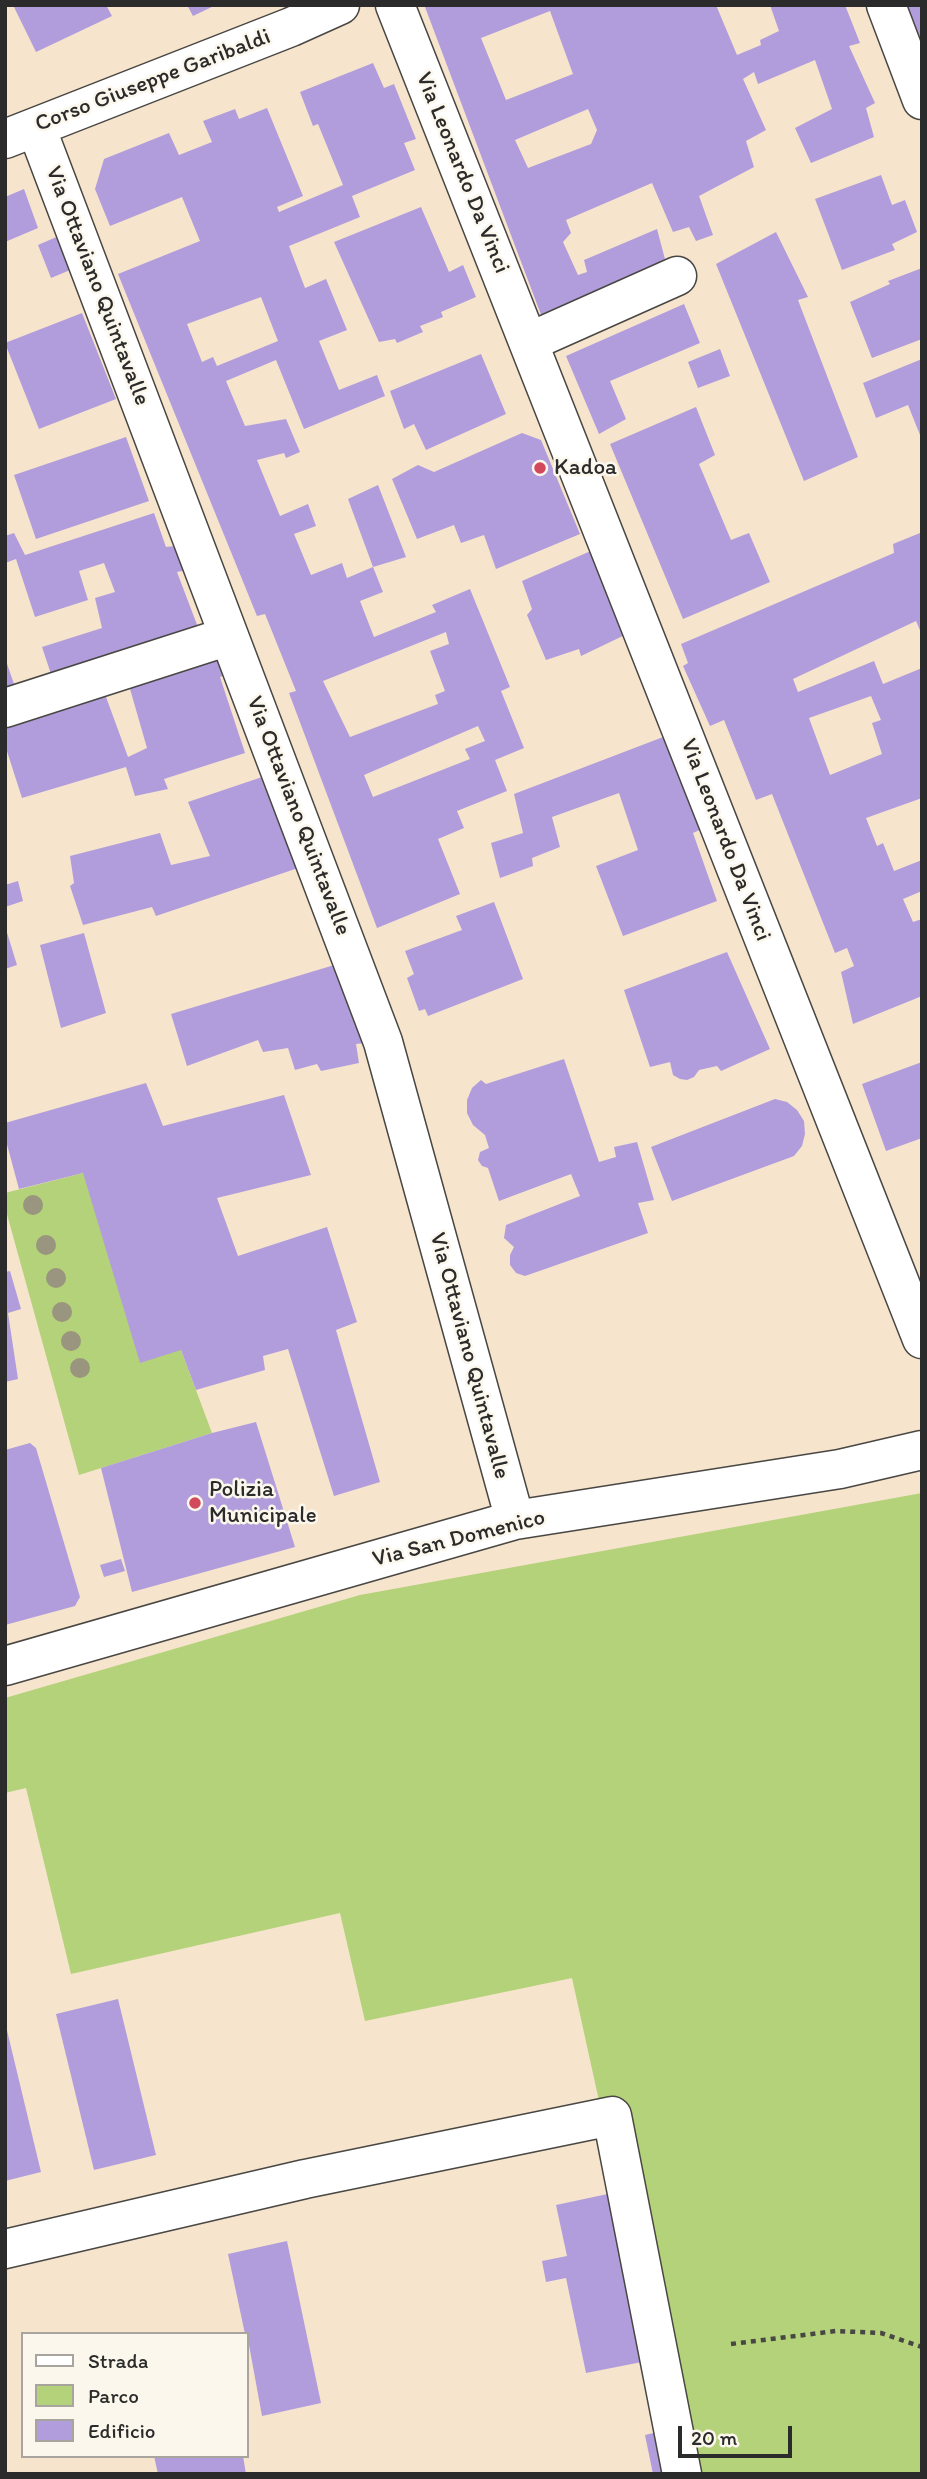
<!DOCTYPE html>
<style>
body{margin:0}
#map{position:relative;width:927px;height:2479px;overflow:hidden;background:#f6e4cd;font-family:Itim,sans-serif}
canvas{display:block}
.frame{position:absolute;inset:0;border:7px solid #2b2b2b;pointer-events:none}
.legend{position:absolute;left:21px;top:2332px;width:228px;height:126px;box-sizing:border-box;background:#fbf7ec;border:2px solid #a8a59f;margin:0;padding:9px 12px;list-style:none;font-size:21px;color:#2b2b2b}
.legend li{display:flex;align-items:center;gap:14px;height:35px}
.legend b{width:35px;border:2px solid #a8a59f}
.scale{position:absolute;left:678px;top:2426px;width:114px;height:32px;box-sizing:border-box;border:4px solid #2b2b2b;border-top:0;padding-left:9px;font-size:21px;line-height:24px;white-space:nowrap;color:#2b2b2b;-webkit-text-stroke:5px #fbf7ec;paint-order:stroke}
</style>
<div id="map">
<canvas width="927" height="2479"></canvas>
<div class="frame"></div>
<ul class="legend">
<li><b style="height:9px;background:#fff"></b>Strada</li>
<li><b style="height:19px;background:#b4d279"></b>Parco</li>
<li><b style="height:19px;background:#b19ddc"></b>Edificio</li>
</ul>
<div class="scale">20 m</div>
</div>
<script>
const context = document.querySelector('canvas').getContext('2d');
context.lineJoin = 'round';
function fillPath(path, color) {
  context.fillStyle = color;
  context.fill(path, 'evenodd');
}
function poly(rows) {
  const path = new Path2D();
  for (const r of rows) {
    path.moveTo(r[0], r[1]);
    for (let i = 2; i < r.length; i += 2) path.lineTo(r[i], r[i + 1]);
  }
  return path;
}
function strokePath(path, color, width, dash) {
  context.strokeStyle = color;
  context.lineWidth = width;
  context.lineCap = dash ? 'butt' : 'round';
  context.setLineDash(dash || []);
  context.stroke(path);
}
function write(font, color, halo, rows, align = 'center') {
  context.font = font + ' Itim,sans-serif';
  context.lineWidth = 5;
  context.setLineDash([]);
  context.textBaseline = 'middle';
  context.strokeStyle = halo;
  context.fillStyle = color;
  for (const [text, x, y, turn = 0] of rows) {
    context.save();
    context.translate(x, y);
    context.rotate((+turn || 0) * Math.PI / 180);
    context.textAlign = isNaN(turn) ? turn : align;
    if (halo) context.strokeText(text, 0, 0);
    context.fillText(text, 0, 0);
    context.restore();
  }
}
fillPath(poly([
 [83,1173,181,1350,212,1433,79,1475,5,1207,5,1193],
 [922,1493,922,2474,681,2474,572,1978,365,2021,340,1913,71,1974,26,1788,5,1793,5,1698,360,1595]
]), '#b4d279');
fillPath(poly([
 [13,5,106,5,112,16,36,52],
 [187,5,216,5,193,16],
 [429,5,716,5,737,55,761,45,760,40,779,31,770,5,845,5,860,43,849,46,875,103,866,108,874,137,811,163,795,128,832,109,815,60,758,84,754,72,743,79,766,130,746,141,754,167,699,196,713,235,696,241,689,227,673,232,652,183,566,220,571,233,563,242,578,275,587,272,584,260,657,229,666,263,543,320,425,7],
 [550,11,573,74,506,100,481,38],
 [588,109,597,130,591,144,528,168,515,140],
 [903,5,922,5,922,54],
 [373,63,384,88,394,84,416,139,404,143,415,170,352,196,360,217,289,246,305,288,326,279,347,330,319,341,339,390,377,375,385,396,304,429,276,360,226,381,245,426,286,419,300,452,286,458,284,453,257,460,280,516,308,504,316,526,294,534,311,575,342,563,347,578,373,567,383,592,360,601,374,637,436,612,432,605,470,589,510,687,501,691,524,748,495,760,507,791,457,811,464,828,438,839,460,894,377,928,289,693,296,691,265,614,257,616,118,274,200,241,182,197,110,226,95,189,104,159,169,133,179,155,212,142,203,121,235,109,239,119,267,108,303,196,277,207,279,212,343,185,318,124,313,126,300,92],
 [261,297,278,341,217,366,213,357,202,362,187,324],
 [446,632,449,644,430,651,445,691,435,695,438,704,350,737,323,681],
 [478,726,485,741,465,749,470,759,373,797,364,775],
 [881,175,892,205,905,200,917,232,892,244,895,250,842,270,815,199],
 [24,189,38,228,5,242,5,197],
 [421,207,449,272,463,265,476,297,441,312,443,317,420,326,423,332,397,343,395,339,379,342,334,242],
 [776,232,808,297,798,300,858,457,804,481,716,264],
 [61,235,75,268,51,278,38,245],
 [922,268,922,339,872,358,850,302,890,284,888,281],
 [684,304,700,343,610,381,626,419,599,434,566,356],
 [82,313,116,399,39,429,5,343],
 [720,349,730,376,698,388,688,362],
 [481,354,506,414,426,450,414,424,404,429,390,391],
 [922,359,922,440,908,405,876,418,863,383],
 [696,407,715,455,699,464,731,540,749,533,770,582,683,619,610,444],
 [522,433,541,440,580,534,496,569,484,535,461,543,454,525,417,539,392,479,418,465,434,472],
 [126,437,149,501,36,539,14,475],
 [378,485,406,557,373,567,348,499],
 [154,513,166,547,184,545,196,568,177,572,199,630,52,677,42,647,102,628,95,598,115,592,104,563,79,571,88,600,35,617,16,559,5,563,5,536,14,533,25,555],
 [920,533,922,635,916,621,793,679,798,692,874,661,883,684,922,668,922,798,866,818,877,846,883,843,894,871,922,860,922,891,903,899,913,922,922,919,922,996,853,1024,841,972,854,966,847,948,835,953,772,794,756,800,724,720,710,726,683,666,688,663,681,644,894,553,893,544],
 [871,696,881,720,872,723,882,754,830,775,809,718],
 [593,550,629,633,581,656,579,649,546,660,527,615,532,609,522,581],
 [232,651,237,670,220,677,245,753,164,779,168,789,135,796,126,767,22,798,5,745,5,716,102,686,128,757,147,748,128,682],
 [5,658,14,684,5,687],
 [671,734,706,827,693,833,717,901,623,936,596,866,638,850,619,793,552,817,560,847,532,858,533,866,500,878,491,843,523,833,514,794],
 [274,773,307,865,156,916,152,907,83,925,70,886,74,883,70,856,160,833,171,865,210,856,188,802],
 [18,881,23,901,5,907,5,885],
 [494,902,523,979,428,1016,425,1009,419,1011,407,978,414,974,405,951,462,930,456,916],
 [5,926,17,965,5,969],
 [84,933,106,1013,61,1028,40,945],
 [727,952,770,1049,721,1071,717,1066,699,1070,694,1077,687,1080,680,1079,673,1075,670,1062,650,1067,624,990],
 [341,963,365,1043,356,1044,359,1063,321,1071,317,1064,295,1070,288,1048,263,1052,258,1040,187,1066,171,1014],
 [564,1059,599,1162,616,1157,614,1147,637,1142,654,1200,638,1203,648,1233,525,1276,516,1273,510,1265,510,1255,514,1247,504,1238,506,1225,580,1196,571,1174,499,1201,488,1168,482,1166,478,1160,480,1152,489,1148,485,1135,473,1125,467,1113,467,1100,472,1088,481,1080,486,1084],
 [922,1062,922,1138,886,1151,862,1084],
 [146,1083,163,1126,284,1095,311,1175,217,1198,238,1256,327,1227,357,1322,336,1330,380,1482,334,1496,288,1349,263,1356,265,1370,196,1390,181,1350,140,1363,83,1173,19,1189,5,1137,5,1123],
 [775,1099,787,1102,797,1110,804,1121,805,1134,802,1146,794,1156,672,1201,651,1147],
 [10,1271,21,1309,8,1313,18,1379,5,1382,5,1272],
 [256,1422,295,1547,132,1592,101,1468,212,1433],
 [30,1443,36,1448,80,1597,75,1606,5,1625,5,1450],
 [121,1559,125,1571,104,1577,100,1565],
 [118,1999,156,2155,94,2170,56,2014],
 [5,2022,41,2172,5,2181],
 [617,2192,652,2360,586,2373,566,2278,546,2282,542,2261,567,2256,556,2205],
 [287,2241,321,2403,262,2416,247,2334,245,2334,228,2254],
 [662,2431,671,2474,653,2474,645,2435],
 [154,2456,243,2456,246,2474,158,2474]
]), '#b19ddc');
const minor = poly([
 [395,5,922,1339],
 [886,5,922,100],
 [36,127,383,1042,515,1520],
 [5,139,291,27,340,5],
 [529,342,677,276],
 [5,708,229,636],
 [5,1666,515,1520,840,1469,922,1450],
 [5,2249,305,2179,612,2116,682,2474]
]);
strokePath(minor, '#494743', 41);
strokePath(poly([
 [731,2344,836,2331,881,2333,922,2347]
]), '#494743', 4.5, [5, 5]);
strokePath(minor, '#fff', 38);
context.fillStyle = '#99957e';
for (const [x, y] of [
 [33,1205],
 [46,1245],
 [56,1278],
 [62,1312],
 [71,1341],
 [80,1368]
]) {
  context.beginPath();
  context.arc(x, y, 10, 0, 2 * Math.PI);
  context.fill();
}
for (const [x, y, r, color] of [
 [540,468,7,"#d1495b"],
 [195,1503,7,"#d1495b"]
]) {
  const dot = new Path2D();
  dot.arc(x, y, r, 0, 2 * Math.PI);
  context.fillStyle = color;
  context.fill(dot);
  strokePath(dot, '#fbf7ec', 2.5);
}
write('23px', '#2b2b2b', '#fbf7ec', [
 ["Corso Giuseppe Garibaldi",153,81,-21],
 ["Via Leonardo Da Vinci",462,173,68],
 ["Via Ottaviano Quintavalle",97,286,69],
 ["Via Ottaviano Quintavalle",298,816,69],
 ["Via Leonardo Da Vinci",725,840,69],
 ["Via Ottaviano Quintavalle",469,1356,75],
 ["Via San Domenico",459,1539,-14]
]);
write('23px', '#2b2b2b', '#fbf7ec', [
 ["Kadoa",554,468],
 ["Polizia",209,1490],
 ["Municipale",209,1516]
], 'left');
</script>
